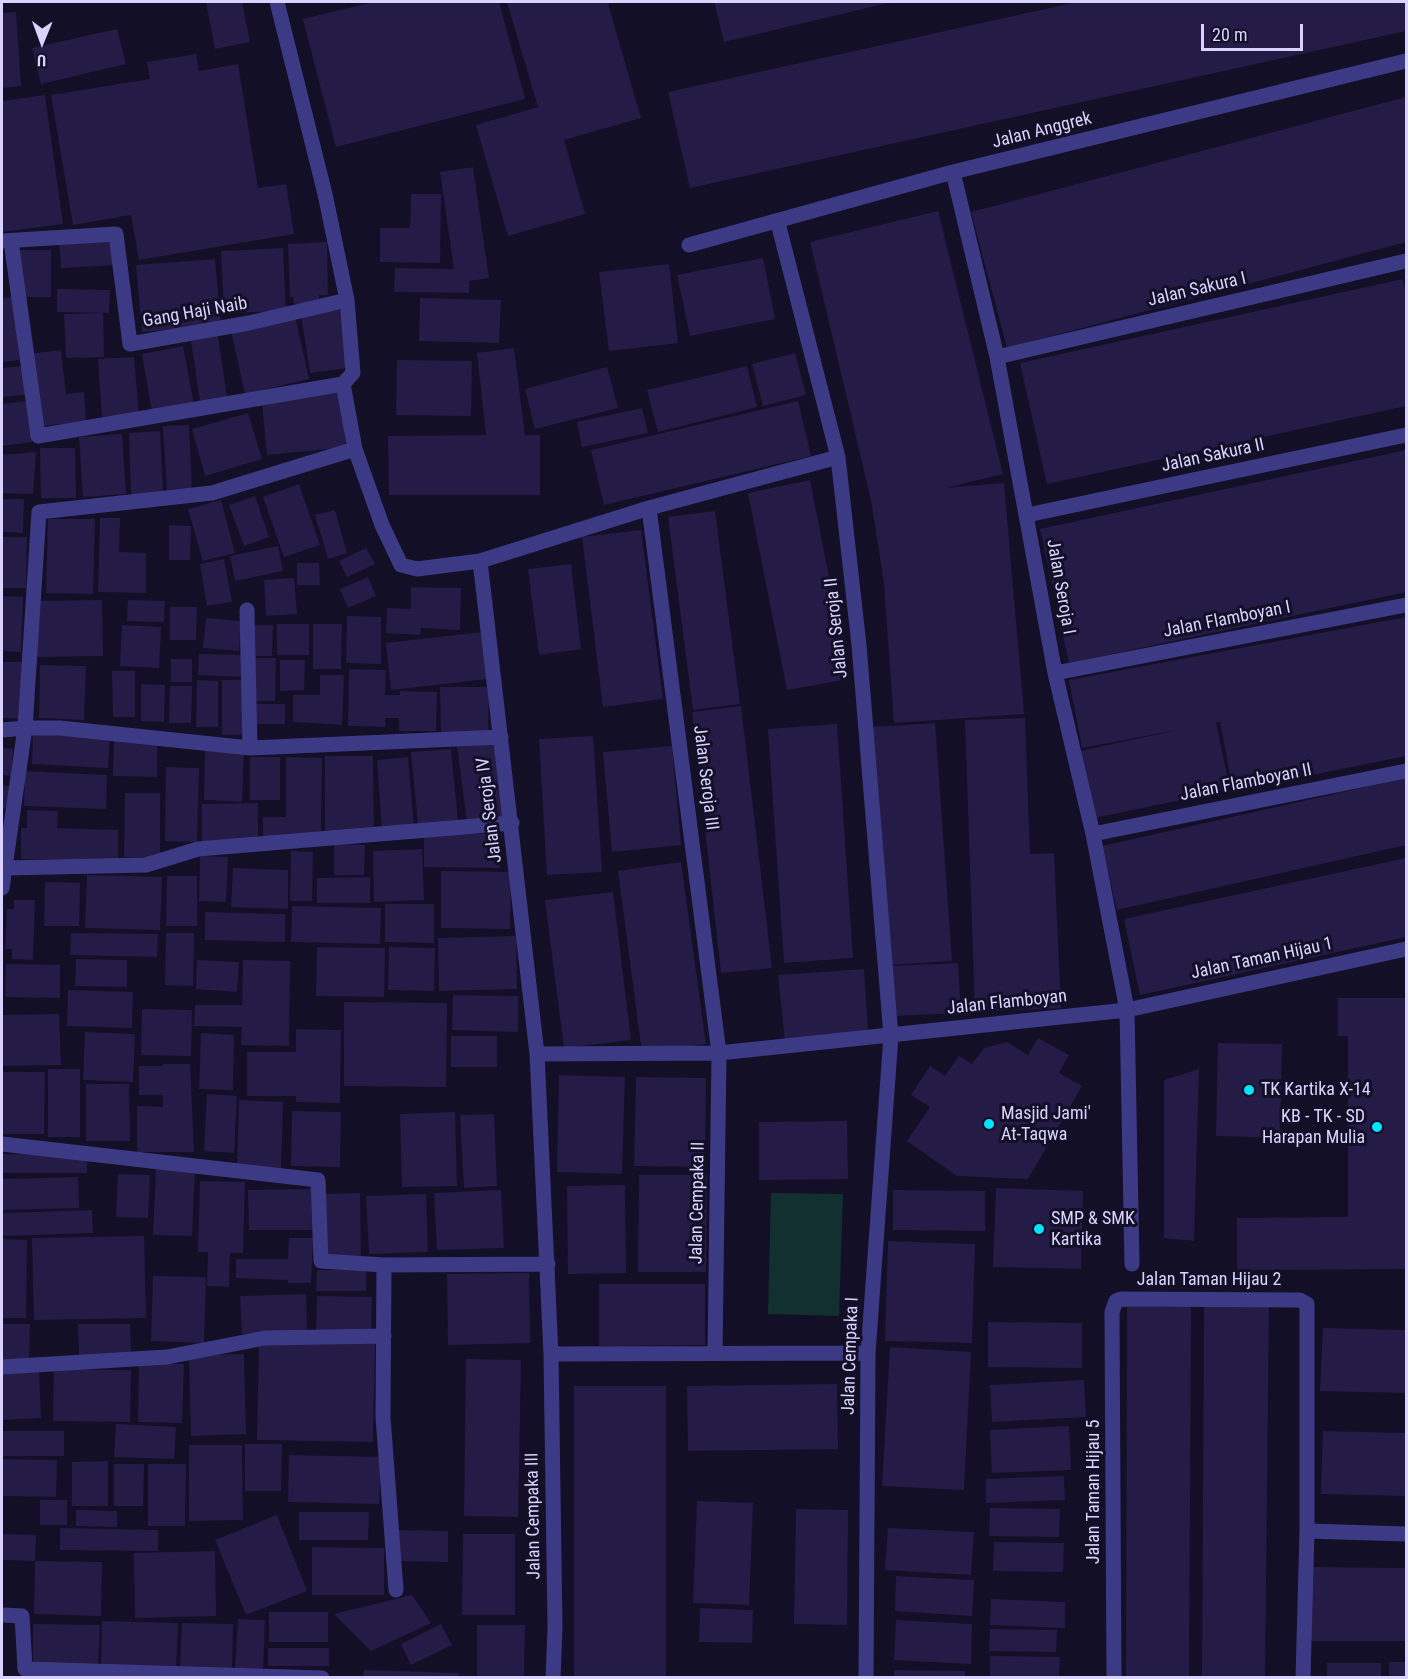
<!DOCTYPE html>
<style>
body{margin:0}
#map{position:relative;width:1408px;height:1679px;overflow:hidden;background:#130f26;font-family:"Roboto Condensed",sans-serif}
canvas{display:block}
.frame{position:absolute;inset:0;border:3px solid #d9d4ff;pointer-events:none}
.north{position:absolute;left:12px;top:12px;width:60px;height:60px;-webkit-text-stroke:4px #130f26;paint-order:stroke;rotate:181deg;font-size:16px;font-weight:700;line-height:24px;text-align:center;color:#d9d4ff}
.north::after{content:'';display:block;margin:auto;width:21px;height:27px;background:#d9d4ff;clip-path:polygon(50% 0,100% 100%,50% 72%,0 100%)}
.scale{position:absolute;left:1201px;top:24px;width:102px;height:27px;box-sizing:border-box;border:3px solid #d9d4ff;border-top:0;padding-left:8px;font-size:18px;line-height:21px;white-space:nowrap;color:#d9d4ff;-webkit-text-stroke:4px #130f26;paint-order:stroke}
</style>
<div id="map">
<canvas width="1408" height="1679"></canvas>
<div class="frame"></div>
<div class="north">U</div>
<div class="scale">20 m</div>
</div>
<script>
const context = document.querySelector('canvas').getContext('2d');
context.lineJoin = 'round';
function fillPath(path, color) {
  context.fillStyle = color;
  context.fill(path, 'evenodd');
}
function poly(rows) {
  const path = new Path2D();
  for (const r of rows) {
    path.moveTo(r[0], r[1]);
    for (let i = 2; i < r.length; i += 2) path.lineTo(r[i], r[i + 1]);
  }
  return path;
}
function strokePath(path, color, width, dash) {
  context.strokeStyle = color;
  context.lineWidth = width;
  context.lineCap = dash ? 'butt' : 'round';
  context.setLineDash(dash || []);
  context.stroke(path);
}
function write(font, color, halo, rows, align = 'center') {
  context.font = font + ' "Roboto Condensed",sans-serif';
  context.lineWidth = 6;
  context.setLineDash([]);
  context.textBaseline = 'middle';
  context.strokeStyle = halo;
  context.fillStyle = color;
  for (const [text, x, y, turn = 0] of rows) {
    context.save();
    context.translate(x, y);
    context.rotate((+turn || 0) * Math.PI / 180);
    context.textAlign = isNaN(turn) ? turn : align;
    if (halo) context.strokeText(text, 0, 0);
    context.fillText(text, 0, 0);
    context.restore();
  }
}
fillPath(poly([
 [771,1193,843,1194,839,1316,768,1314]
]), '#12302f');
fillPath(poly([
 [206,2,242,2,250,42,215,49],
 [373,2,499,2,525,99,336,147,303,19],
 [507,2,614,2,608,4,641,118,564,140,585,214,508,236,476,125,538,107],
 [714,2,892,2,724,42],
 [1077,2,1406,2,1406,31,690,188,668,92],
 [16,12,21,86,2,88,2,13],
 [117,29,126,64,41,84,32,48],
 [196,54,199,71,238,64,258,188,286,184,294,234,139,260,131,215,73,225,51,95,150,79,147,62],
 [45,95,63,224,2,232,2,101],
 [1406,97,1406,242,1007,348,971,212],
 [473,167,489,278,469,281,469,293,394,292,395,268,454,269,440,172],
 [411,194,441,194,440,263,380,262,380,228,410,228],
 [938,211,1003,474,945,488,1004,483,1024,714,894,723,884,583,871,500,810,242],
 [115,237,117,265,61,268,59,240],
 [327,242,328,295,319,295,319,303,294,304,293,297,290,297,288,244],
 [283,248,286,311,224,313,221,251],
 [20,250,51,250,51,297,20,297],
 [763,258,775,319,690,336,677,275],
 [215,259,221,325,142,332,136,265],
 [669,264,678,343,609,351,599,272],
 [1403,279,1406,296,1406,406,1047,484,1020,363],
 [57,289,110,290,109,313,57,312],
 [14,297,19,360,2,362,2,298],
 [420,298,501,300,499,343,419,341],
 [340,310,348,368,310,373,301,315],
 [103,313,104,357,66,358,64,314],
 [295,316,309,379,245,394,231,331],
 [218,336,227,397,200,401,191,341],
 [183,346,194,405,152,412,142,354],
 [514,348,525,435,540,435,540,495,389,495,388,436,486,435,477,353],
 [61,350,66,394,84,392,86,421,44,426,29,354],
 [795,353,806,395,763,406,752,364],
 [134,357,139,415,102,417,98,359],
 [397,360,472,361,471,416,396,415],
 [23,366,25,395,2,397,2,368],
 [747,366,757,407,658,432,647,390],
 [607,367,618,408,535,429,525,389],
 [340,389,346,447,267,455,262,403],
 [26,401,32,442,2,446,2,404],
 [798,401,811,456,604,505,591,450],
 [642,408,648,433,582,447,577,422],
 [248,413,262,459,205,476,192,429],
 [189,425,192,489,167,490,163,426],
 [160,431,163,494,131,495,129,433],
 [122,434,126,494,83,497,79,437],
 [40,448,75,448,76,498,41,498],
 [1406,450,1406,592,1069,663,1040,529],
 [36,452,33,494,2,493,2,455],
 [810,480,849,679,787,690,748,493],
 [299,484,320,545,284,557,263,497],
 [255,496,269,537,244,546,229,505],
 [2,499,24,499,23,533,2,532],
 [221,500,235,553,203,561,188,509],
 [335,510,347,553,328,559,315,515],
 [715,511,740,704,693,710,668,517],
 [100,518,120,518,119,552,146,553,146,593,98,592],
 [48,519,95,519,93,594,46,593],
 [169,525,191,526,190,560,169,560],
 [641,530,663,699,603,707,582,537],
 [2,537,27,537,26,588,2,588],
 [278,546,283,571,235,581,230,556],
 [366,548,375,564,347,577,339,561],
 [224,559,232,602,207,606,200,564],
 [297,563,319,563,320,585,297,585],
 [571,564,581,649,539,655,528,569],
 [368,577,376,596,348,608,340,589],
 [294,578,297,614,266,616,264,580],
 [411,587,461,588,460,630,421,628,420,635,386,633,387,608,411,609],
 [2,596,23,597,21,652,2,651],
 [102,600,103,656,35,657,35,601],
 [128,600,165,601,164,622,127,621],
 [170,607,197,607,196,640,170,640],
 [347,616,381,617,381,664,346,663],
 [1406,617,1406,756,1233,791,1220,722,1216,722,1230,790,1094,818,1080,751,1182,729,1082,748,1069,680],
 [206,618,241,621,239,651,203,648],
 [277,624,309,624,309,655,277,655],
 [313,624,342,624,341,669,313,669],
 [122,625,161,627,159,668,120,666],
 [250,625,273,625,272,656,249,656],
 [483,632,488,679,391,690,386,643],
 [199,654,245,655,244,677,198,675],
 [254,658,276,658,275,701,254,701],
 [171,659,192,659,192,682,171,682],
 [280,660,305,660,304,690,280,691],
 [2,662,22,662,21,719,2,718],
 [40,665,86,666,84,720,39,718],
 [349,669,386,670,385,695,400,695,400,691,437,692,436,731,399,731,399,718,385,718,385,727,348,726],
 [112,671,135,671,135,717,113,717],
 [320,675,344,675,342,725,293,722,293,695,320,695],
 [197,680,218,681,218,727,196,727],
 [222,680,246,680,245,735,222,735],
 [141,684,165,685,164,722,141,721],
 [170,686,192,686,191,723,169,723],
 [440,687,489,687,488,735,441,734],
 [253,704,285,704,285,724,253,724],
 [741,706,772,968,721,973,692,712],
 [1025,718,1030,854,1054,853,1061,1008,975,1012,965,720],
 [935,723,952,961,888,965,872,727],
 [837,724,853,958,784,963,768,729],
 [33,732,110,736,108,768,32,764],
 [593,736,602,872,547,875,539,739],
 [114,738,157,738,157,777,113,776],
 [498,741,508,816,467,822,457,746],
 [672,746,681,845,612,852,603,752],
 [2,748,13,749,11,776,2,775],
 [205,749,244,750,242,802,204,800],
 [451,749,458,821,418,824,411,752],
 [325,756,373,756,374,834,325,833],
 [250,757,280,757,280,800,250,800],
 [286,757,322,758,321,837,263,840,263,817,286,817],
 [408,757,414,828,382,830,377,760],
 [166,767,199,768,197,842,165,841],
 [25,771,107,775,106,809,24,806],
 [1406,778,1406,845,1117,910,1102,846],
 [2,785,12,787,7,809,2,808],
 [125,793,160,793,160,858,124,857],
 [258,803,258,842,202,843,202,804],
 [27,810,58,811,57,828,118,830,118,861,21,859,21,828,27,828],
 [424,833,501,834,500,868,424,867],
 [334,844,365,845,364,875,334,875],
 [422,849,424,900,374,902,373,851],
 [291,851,313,852,312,901,290,901],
 [200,856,228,857,226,902,199,901],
 [1406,858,1406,937,1140,995,1124,919],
 [681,862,706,1044,642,1053,618,871],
 [233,868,288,870,288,909,231,907],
 [441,871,511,872,510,929,441,928],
 [87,875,162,877,160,930,85,928],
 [167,876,197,876,197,926,166,926],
 [370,877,370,903,317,903,317,878],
 [45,882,80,883,79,926,44,926],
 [613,892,631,1040,564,1048,545,900],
 [14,900,35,900,33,960,12,959,12,949,5,949,7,909,14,909],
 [385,904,434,904,434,943,385,942],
 [292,906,381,908,380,944,291,942],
 [205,912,285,914,285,942,205,940],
 [71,933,158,934,157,957,70,955],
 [166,933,194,933,193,986,165,985],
 [516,936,517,989,439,991,438,938],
 [317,947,385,948,384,997,316,996],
 [389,947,435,948,434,991,388,990],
 [76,959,127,960,127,987,75,986],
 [197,960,239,962,237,992,196,989],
 [243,960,290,961,289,1046,241,1045,242,1027,194,1026,195,1005,242,1005],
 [958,963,961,1013,894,1016,892,966],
 [6,964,60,965,60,998,5,997],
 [864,969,868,1030,785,1042,778,975],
 [68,990,133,992,132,1028,67,1026],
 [453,995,518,996,518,1032,452,1030],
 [1338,998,1406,998,1406,1269,1237,1270,1237,1218,1348,1217,1348,1036,1338,1036],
 [344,1002,447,1003,446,1087,344,1086],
 [142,1009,192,1010,191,1056,141,1055],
 [59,1014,61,1065,2,1066,2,1015],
 [296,1029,341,1030,340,1103,296,1102,296,1096,247,1096,247,1052,296,1052],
 [85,1032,135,1034,133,1082,83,1080],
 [201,1033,234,1035,233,1090,199,1089],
 [451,1036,497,1036,497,1067,451,1067],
 [1038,1038,1069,1055,1059,1073,1082,1086,1028,1179,957,1176,907,1141,930,1107,911,1095,930,1066,945,1076,959,1056,972,1064,984,1048,1007,1042,1028,1055],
 [1218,1043,1282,1044,1280,1138,1216,1136],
 [163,1064,190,1064,194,1152,137,1152,137,1106,163,1107,163,1095,139,1095,139,1066,163,1066],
 [48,1069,80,1069,80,1137,48,1137],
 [1199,1069,1194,1241,1164,1238,1164,1080],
 [2,1072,45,1072,44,1134,2,1134],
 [559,1075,625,1077,622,1174,557,1172],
 [636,1077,706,1078,705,1167,634,1166],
 [86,1084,129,1084,130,1141,86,1141],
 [207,1094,237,1096,234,1153,204,1151],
 [239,1100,283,1102,281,1172,237,1170],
 [292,1111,341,1112,340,1167,291,1166],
 [455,1112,457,1186,402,1187,400,1114],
 [494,1114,497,1186,464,1188,460,1115],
 [847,1121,848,1179,759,1180,759,1122],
 [2,1154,87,1155,87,1173,2,1173],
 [156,1168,195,1170,192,1236,153,1235],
 [118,1174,150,1175,148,1218,116,1217],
 [639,1175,707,1175,706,1272,638,1272],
 [78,1177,79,1208,2,1210,2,1179],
 [200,1181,245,1182,243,1253,230,1253,229,1287,207,1286,208,1252,198,1252],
 [625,1185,626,1273,568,1274,567,1186],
 [996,1188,1083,1191,1081,1269,993,1267],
 [311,1189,312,1230,249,1230,248,1190],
 [501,1190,504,1248,437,1250,434,1193],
 [893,1190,985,1191,985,1231,893,1230],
 [360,1193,361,1257,326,1258,324,1194],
 [426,1194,428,1252,369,1254,366,1196],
 [92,1210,93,1233,2,1236,2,1213],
 [144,1236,146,1318,34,1320,32,1238],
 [289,1238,313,1238,311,1283,288,1283,288,1280,236,1278,236,1259,288,1259],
 [2,1239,27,1240,26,1318,2,1318],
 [888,1241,975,1244,972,1343,885,1341],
 [317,1270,366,1270,366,1291,316,1291],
 [529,1273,530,1343,448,1345,447,1274],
 [153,1276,206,1277,204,1343,151,1341],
 [599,1284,705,1284,705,1345,599,1346],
 [306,1294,307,1332,242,1334,240,1296],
 [317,1296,372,1297,371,1333,316,1332],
 [1269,1305,1265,1677,1202,1677,1204,1306],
 [1127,1307,1191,1307,1189,1677,1126,1677],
 [988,1322,1082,1323,1082,1368,988,1367],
 [2,1324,30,1324,29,1363,2,1363],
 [78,1324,130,1324,131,1355,79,1356],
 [1323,1328,1406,1330,1406,1393,1320,1391],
 [259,1340,375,1342,373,1442,257,1440],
 [890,1347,971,1352,964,1490,882,1486],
 [244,1354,246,1434,191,1436,189,1355],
 [466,1359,521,1360,518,1517,464,1516],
 [139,1363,184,1364,182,1423,138,1422],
 [54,1369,131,1370,130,1422,53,1421],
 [39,1372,41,1418,2,1420,2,1374],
 [1084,1380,1086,1417,992,1422,990,1385],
 [837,1384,838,1449,688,1451,687,1386],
 [574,1386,666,1386,666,1677,574,1677],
 [116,1424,176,1427,174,1459,114,1457],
 [1069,1426,1071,1470,992,1473,990,1430],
 [2,1431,64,1431,64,1456,2,1456],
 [1323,1431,1406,1433,1406,1496,1321,1494],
 [245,1444,282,1444,281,1491,245,1491],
 [189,1445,242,1445,243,1520,189,1521],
 [289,1455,381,1457,379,1504,288,1502],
 [2,1459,57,1460,56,1497,2,1496],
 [108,1461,108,1506,72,1506,72,1462],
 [114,1464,144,1464,143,1506,114,1506],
 [148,1464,186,1464,185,1526,148,1526],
 [1064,1476,1065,1500,986,1503,986,1479],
 [40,1500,67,1500,67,1525,40,1525],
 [697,1501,753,1503,749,1605,693,1603],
 [990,1508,1060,1509,1059,1537,989,1536],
 [796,1509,848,1510,847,1625,794,1624],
 [76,1510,117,1511,117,1527,76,1526],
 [299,1512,369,1512,368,1540,299,1540],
 [277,1515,307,1591,246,1615,215,1540],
 [60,1528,158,1530,158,1551,60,1550],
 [888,1528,974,1532,971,1575,885,1570],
 [397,1530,448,1531,448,1562,396,1561],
 [2,1534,36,1535,35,1561,2,1560],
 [463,1534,515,1534,515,1615,462,1615],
 [994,1542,1064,1543,1063,1572,993,1571],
 [312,1547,384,1548,384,1595,312,1595],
 [215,1551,216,1616,135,1618,134,1553],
 [35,1561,102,1562,101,1616,34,1614],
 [1310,1567,1406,1568,1406,1641,1309,1641],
 [896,1576,974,1580,972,1616,895,1611],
 [412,1595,431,1623,371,1651,334,1614],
 [991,1599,1065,1602,1065,1628,990,1625],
 [700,1608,753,1610,752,1643,699,1642],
 [269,1612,328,1612,328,1642,269,1642],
 [238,1619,265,1620,263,1672,235,1671],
 [896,1620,972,1624,971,1664,894,1660],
 [102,1621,178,1623,176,1670,101,1668],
 [182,1623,233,1624,232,1671,180,1670],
 [33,1624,100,1625,98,1667,33,1663],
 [441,1624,452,1645,411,1665,401,1644],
 [477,1625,525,1625,524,1677,477,1677],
 [990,1629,1057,1630,1056,1652,989,1651],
 [268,1648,329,1648,329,1666,268,1666],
 [990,1656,1060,1657,1059,1677,990,1677],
 [1389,1662,1406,1662,1406,1677,1389,1677],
 [1327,1663,1381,1663,1381,1677,1327,1677],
 [364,1670,459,1673,458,1677,363,1677],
 [894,1670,965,1671,965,1677,894,1677]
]), '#241b47');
strokePath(poly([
 [277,2,325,194,347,300,353,373,343,384],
 [953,172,997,357,1055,673,1093,834,1127,1010,1132,1264],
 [778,223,838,457,859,645,891,1036,868,1353,866,1678],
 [2,241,116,234,130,344,249,323,347,300],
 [689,245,953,172,1406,61],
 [997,357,1406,261],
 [355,449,382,525,401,565,417,569,480,561,649,508,838,457],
 [649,508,719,1053,715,1353],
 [1027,515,1406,435],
 [480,561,537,1054,551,1354,555,1628,553,1678],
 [247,610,250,748],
 [1055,673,1406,605],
 [2,730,25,728,39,512,212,493,355,449,343,384,38,436,11,241],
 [1093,834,1406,771],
 [5,868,146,865,198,849,512,823],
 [2,888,25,728,60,728,250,748,501,737],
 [537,1054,719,1053,1127,1010,1406,949],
 [2,1144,318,1180,321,1261,384,1265,548,1264],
 [384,1265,383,1417,396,1590],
 [551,1354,868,1353],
 [2,1367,167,1357,265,1338,384,1336],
 [1307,1531,1406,1534],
 [2,1615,22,1616,25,1669,322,1678],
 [1114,1678,1112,1312,1116,1301,1121,1299,1300,1300,1307,1304,1307,1531,1303,1678]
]), '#3d3a85', 15);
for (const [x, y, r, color] of [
 [1249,1090,6,"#00e5ff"],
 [989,1124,6,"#00e5ff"],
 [1377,1127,6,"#00e5ff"],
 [1039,1229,6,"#00e5ff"]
]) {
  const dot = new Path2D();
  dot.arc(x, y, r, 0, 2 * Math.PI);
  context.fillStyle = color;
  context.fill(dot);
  strokePath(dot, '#130f26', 2);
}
write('18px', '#d9d4ff', '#130f26', [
 ["Jalan Anggrek",1042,131,-14],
 ["Jalan Sakura I",1197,290,-13],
 ["Gang Haji Naib",195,313,-10],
 ["Jalan Sakura II",1213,456,-12],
 ["Jalan Seroja I",1060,587,80],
 ["Jalan Flamboyan I",1227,620,-11],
 ["Jalan Seroja II",837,628,-96],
 ["Jalan Seroja III",705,778,83],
 ["Jalan Flamboyan II",1246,783,-11],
 ["Jalan Seroja IV",490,810,-97],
 ["Jalan Taman Hijau 1",1262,959,-12],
 ["Jalan Flamboyan",1007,1003,-6],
 ["Jalan Cempaka II",698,1203,-89],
 ["Jalan Taman Hijau 2",1209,1280],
 ["Jalan Cempaka I",851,1356,-88],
 ["Jalan Taman Hijau 5",1094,1492,-90],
 ["Jalan Cempaka III",534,1516,-91]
]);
write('18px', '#d9d4ff', '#130f26', [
 ["TK Kartika X-14",1261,1090],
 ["Masjid Jami'",1001,1114],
 ["At-Taqwa",1001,1135],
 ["KB - TK - SD",1365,1117,"right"],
 ["Harapan Mulia",1365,1138,"right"],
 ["SMP & SMK",1051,1219],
 ["Kartika",1051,1240]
], 'left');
</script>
